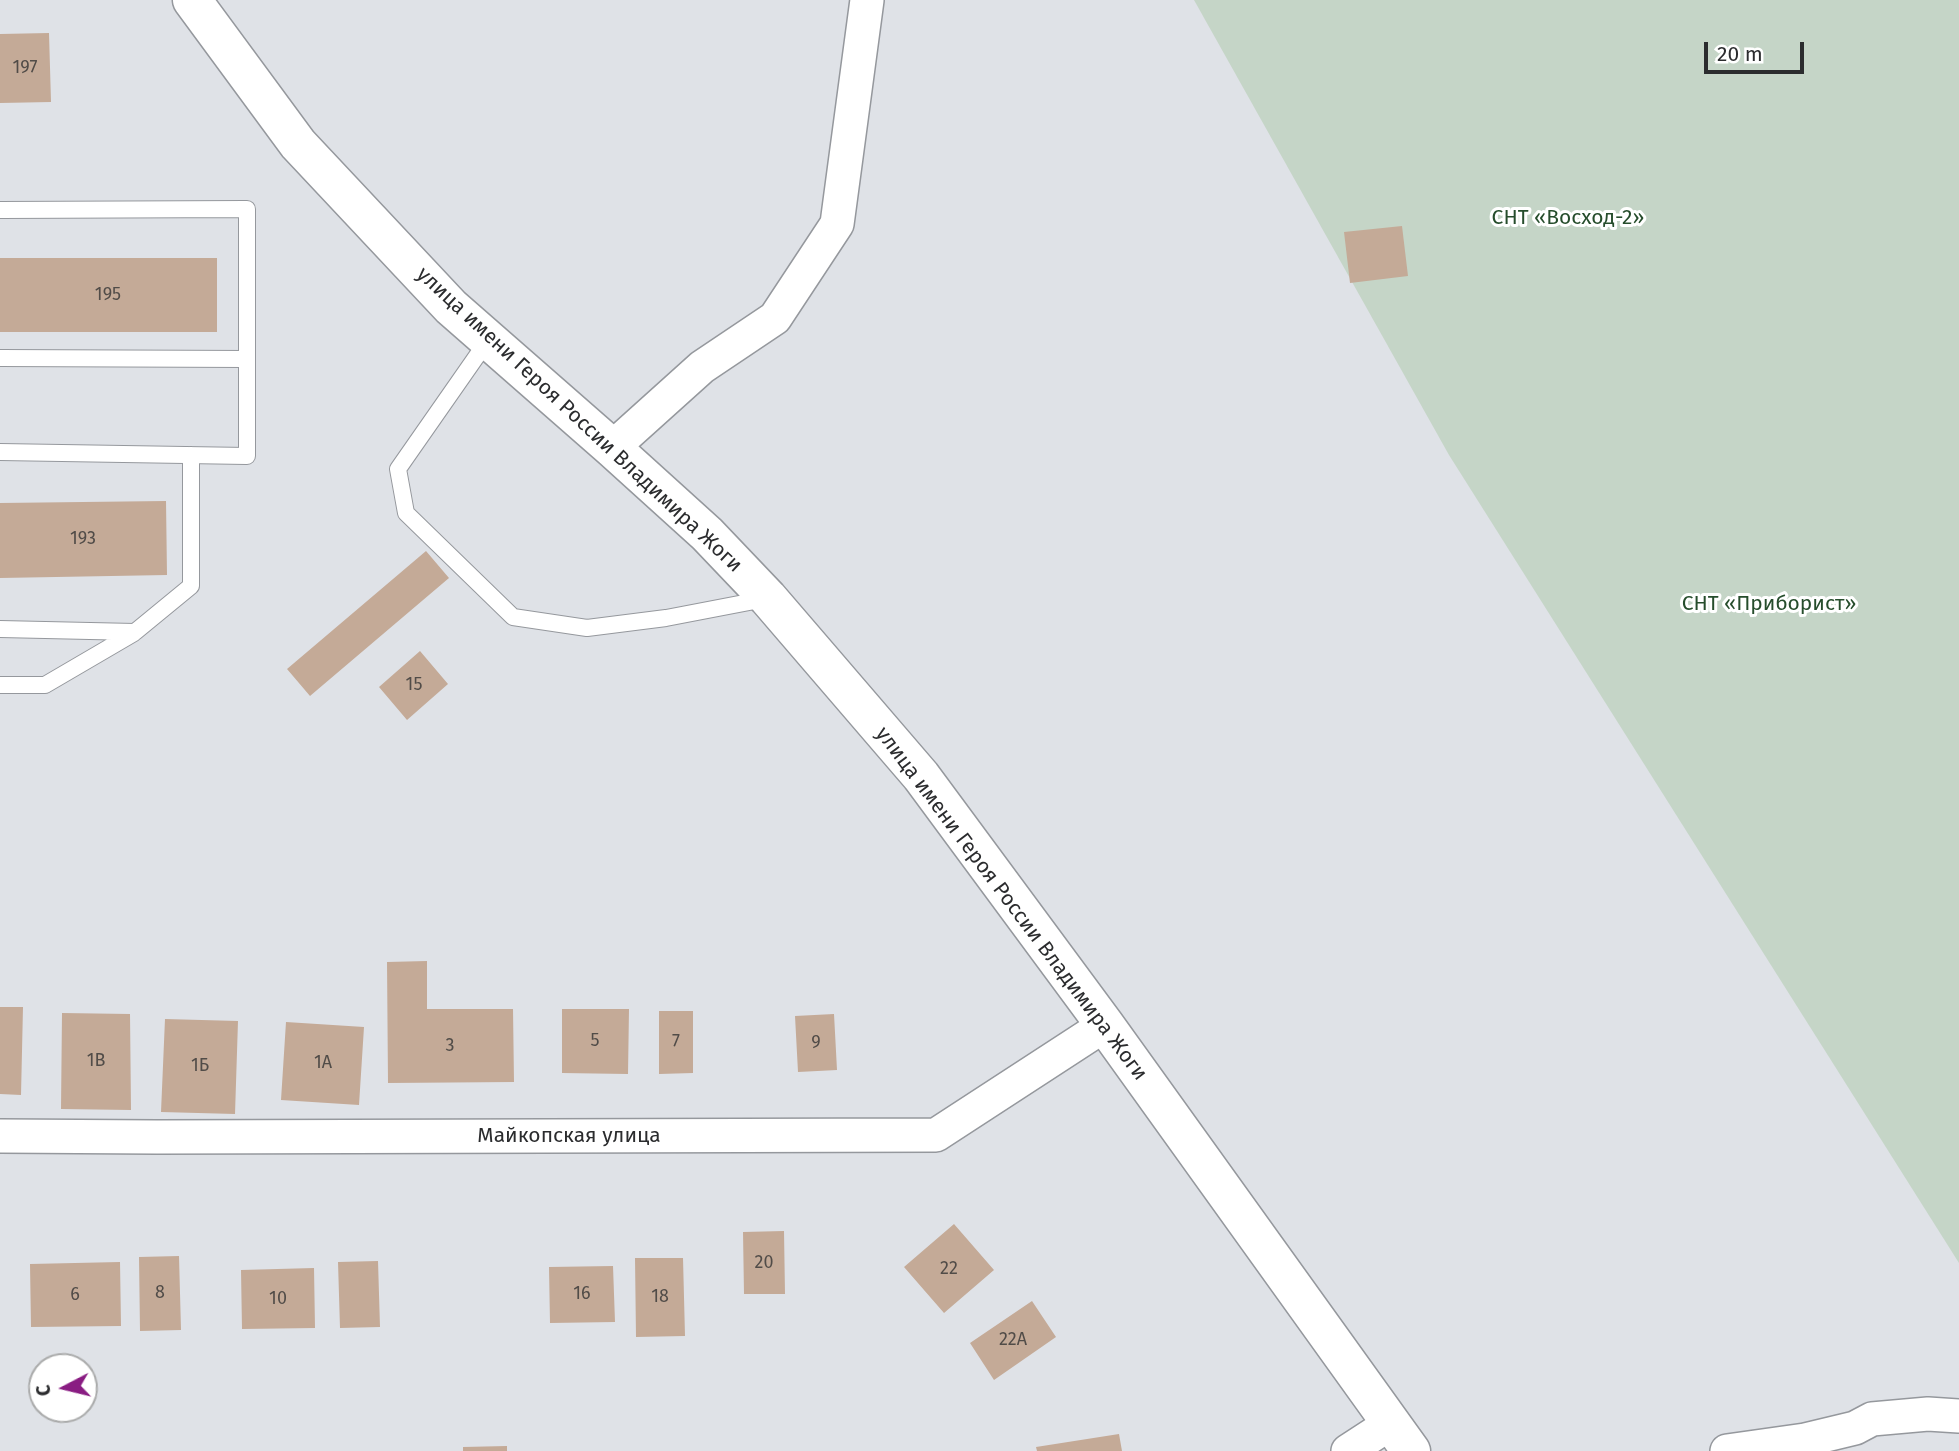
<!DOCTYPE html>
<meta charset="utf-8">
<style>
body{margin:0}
#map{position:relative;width:1959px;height:1451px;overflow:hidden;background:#dfe2e7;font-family:"Fira Sans",sans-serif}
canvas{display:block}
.north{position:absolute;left:28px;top:1353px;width:70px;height:70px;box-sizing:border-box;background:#fff;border:2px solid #aaabab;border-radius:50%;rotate:263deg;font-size:19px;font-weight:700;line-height:28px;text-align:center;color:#2b2c2e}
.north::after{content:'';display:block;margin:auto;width:24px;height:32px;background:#891c82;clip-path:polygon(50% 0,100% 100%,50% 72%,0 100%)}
.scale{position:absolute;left:1704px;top:42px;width:100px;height:32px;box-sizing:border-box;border:4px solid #2b2c2e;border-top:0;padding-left:9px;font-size:21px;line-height:24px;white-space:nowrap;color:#2b2c2e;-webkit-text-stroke:5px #fff;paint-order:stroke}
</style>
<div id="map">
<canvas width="1959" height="1451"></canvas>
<div class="north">С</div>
<div class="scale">20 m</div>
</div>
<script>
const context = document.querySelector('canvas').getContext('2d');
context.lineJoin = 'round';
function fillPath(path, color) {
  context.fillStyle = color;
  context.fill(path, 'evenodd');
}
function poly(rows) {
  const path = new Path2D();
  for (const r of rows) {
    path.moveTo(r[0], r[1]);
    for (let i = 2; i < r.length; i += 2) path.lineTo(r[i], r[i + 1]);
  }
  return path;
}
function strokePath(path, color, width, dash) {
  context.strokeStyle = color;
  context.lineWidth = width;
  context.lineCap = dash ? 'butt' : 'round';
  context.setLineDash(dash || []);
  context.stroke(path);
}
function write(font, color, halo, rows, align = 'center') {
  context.font = font + ' "Fira Sans",sans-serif';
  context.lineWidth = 6;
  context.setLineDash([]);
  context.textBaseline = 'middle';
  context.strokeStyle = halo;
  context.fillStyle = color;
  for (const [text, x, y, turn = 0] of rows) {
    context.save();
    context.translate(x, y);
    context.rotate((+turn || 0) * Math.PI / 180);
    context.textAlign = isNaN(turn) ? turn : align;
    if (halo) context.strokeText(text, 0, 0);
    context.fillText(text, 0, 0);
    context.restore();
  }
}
fillPath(poly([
 [1194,0,1959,0,1959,1263,1449,455]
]), '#c5d5c7');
fillPath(poly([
 [49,33,51,102,0,103,0,34],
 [1402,226,1408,276,1350,283,1344,232],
 [0,258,217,258,217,332,0,332],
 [166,501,167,575,0,578,0,503],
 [426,551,449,578,310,696,287,669],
 [420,651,448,684,407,720,379,687],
 [427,961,427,1009,513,1009,514,1082,388,1083,387,962],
 [0,1007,23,1007,21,1095,0,1094],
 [562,1009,629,1009,628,1074,562,1073],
 [659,1011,693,1011,693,1073,659,1074],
 [62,1013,130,1014,131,1110,61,1109],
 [834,1014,837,1070,798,1072,795,1016],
 [165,1019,238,1021,235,1114,161,1112],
 [286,1022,364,1027,359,1105,281,1100],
 [954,1224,994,1270,944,1313,904,1267],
 [784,1231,785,1294,744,1294,743,1232],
 [179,1256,181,1330,140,1331,139,1257],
 [635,1258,683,1258,685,1336,636,1337],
 [378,1261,380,1327,340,1328,338,1262],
 [120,1262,121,1326,31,1327,30,1264],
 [613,1266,615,1322,550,1323,549,1267],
 [314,1268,315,1328,242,1329,241,1270],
 [1032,1301,1056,1337,994,1380,970,1343],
 [1119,1434,1122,1451,1037,1451,1036,1447],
 [507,1446,507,1451,463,1451,463,1447]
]), '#c4aa97');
const service = poly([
 [0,210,247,209,247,456,0,452],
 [488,340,398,469,406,513,513,617,587,628,666,618,765,599],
 [0,358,247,359],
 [0,629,135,632,191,586,191,455],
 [0,685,45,685,134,633]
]);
const minor = poly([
 [612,448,702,367,775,318,837,224,867,0],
 [0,1136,157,1137,936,1135,1105,1025],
 [1348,1451,1391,1423],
 [1727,1451,1805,1440,1855,1428,1872,1419,1928,1414,1959,1416]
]);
const secondary = poly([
 [192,0,298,144,451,307,612,448,707,534,768,598,921,776,1105,1025,1411,1451]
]);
strokePath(service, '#95989d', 18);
strokePath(minor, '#95989d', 36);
strokePath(secondary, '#95989d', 41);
strokePath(service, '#fff', 16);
strokePath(minor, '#fff', 33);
strokePath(secondary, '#fff', 38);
write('18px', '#514c48', null, [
 ["197",25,68],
 ["195",108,295],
 ["193",83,539],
 ["15",414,685],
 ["5",595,1041],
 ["7",676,1042],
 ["9",816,1043],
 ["3",450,1046],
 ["1В",96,1061],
 ["1А",323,1063],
 ["1Б",200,1066],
 ["20",764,1263],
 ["22",949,1269],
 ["8",160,1293],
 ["16",582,1294],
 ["6",75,1295],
 ["18",660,1297],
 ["10",278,1299],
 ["22А",1013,1340]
]);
write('21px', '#264d2c', '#fff', [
 ["СНТ «Восход-2»",1568,218],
 ["СНТ «Приборист»",1769,604]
]);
write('21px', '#2b2c2e', '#fff', [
 ["улица имени Героя России Владимира Жоги",579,420,43],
 ["улица имени Героя России Владимира Жоги",1011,904,53],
 ["Майкопская улица",569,1136]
]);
</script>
